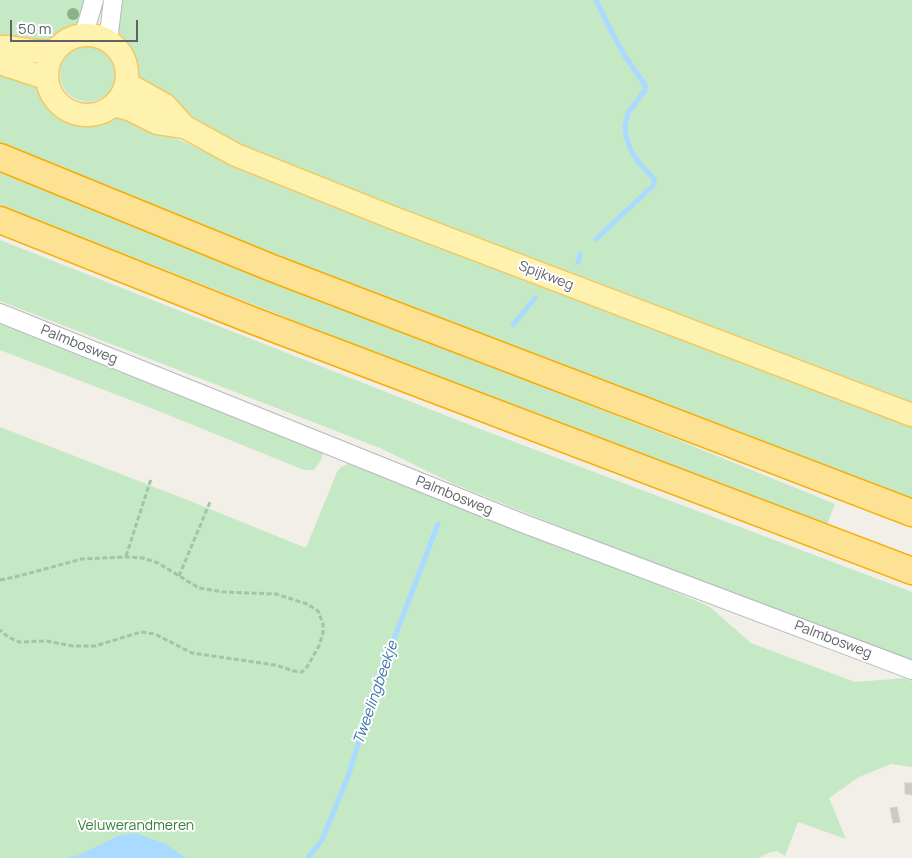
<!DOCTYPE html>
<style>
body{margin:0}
#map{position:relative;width:912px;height:858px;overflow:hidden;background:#f1efe8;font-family:Manrope,sans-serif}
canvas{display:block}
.scale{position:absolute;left:10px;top:20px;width:128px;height:22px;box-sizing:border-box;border:2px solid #5f6368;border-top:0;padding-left:6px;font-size:15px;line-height:18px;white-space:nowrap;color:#5f6368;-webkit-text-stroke:4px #fff;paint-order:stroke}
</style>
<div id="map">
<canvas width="912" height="858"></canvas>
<div class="scale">50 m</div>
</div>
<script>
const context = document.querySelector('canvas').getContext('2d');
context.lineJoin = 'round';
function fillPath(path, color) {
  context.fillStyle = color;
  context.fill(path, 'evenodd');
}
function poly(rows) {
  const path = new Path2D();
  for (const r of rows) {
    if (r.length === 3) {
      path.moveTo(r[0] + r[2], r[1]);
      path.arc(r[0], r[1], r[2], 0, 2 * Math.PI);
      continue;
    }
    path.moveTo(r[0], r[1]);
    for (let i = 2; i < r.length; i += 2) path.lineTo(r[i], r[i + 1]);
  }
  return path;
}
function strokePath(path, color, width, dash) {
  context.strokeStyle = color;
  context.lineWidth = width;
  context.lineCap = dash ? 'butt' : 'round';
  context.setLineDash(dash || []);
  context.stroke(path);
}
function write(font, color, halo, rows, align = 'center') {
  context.font = font + ' Manrope,sans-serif';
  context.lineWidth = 4;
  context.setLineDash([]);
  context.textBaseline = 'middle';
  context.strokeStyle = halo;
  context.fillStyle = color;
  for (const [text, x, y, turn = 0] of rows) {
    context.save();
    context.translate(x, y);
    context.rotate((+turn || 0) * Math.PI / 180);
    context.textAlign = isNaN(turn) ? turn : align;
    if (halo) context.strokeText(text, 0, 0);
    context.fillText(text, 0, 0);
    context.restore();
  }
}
fillPath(poly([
 [0,0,90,0,83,17,77,24,50,41,0,39],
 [120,0,912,0,912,404,244,149,188,115,139,80,133,60,119,33],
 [88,74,28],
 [0,68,40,86,51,105,57,112,71,119,90,123,120,116,156,129,256,175,912,425,912,500,533,356,0,145],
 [0,173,673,438,835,504,826,527,461,386,0,205],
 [0,240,475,427,912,592,912,660,713,585,688,578,454,484,380,448,0,301],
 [0,322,320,446,323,453,321,460,314,470,304,470,146,406,0,350],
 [0,427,190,501,306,548,337,472,341,467,351,463,657,584,710,607,751,643,855,682,905,678,912,681,912,767,891,764,859,777,829,798,846,839,798,822,785,856,777,851,771,852,758,858,0,858]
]), '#c5e8c5');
fillPath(poly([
 [135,833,164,843,186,858,66,858,79,855,120,835]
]), '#aadaff');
strokePath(poly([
 [596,239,654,185,654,179,639,163,631,151,626,136,625,126,628,113,645,90,645,85,625,56,608,25,596,0],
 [578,262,580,254],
 [513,325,535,298],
 [308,858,322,840,349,774,374,691,438,524]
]), '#aadaff', 5);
const building = poly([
 [905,783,912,783,912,795,905,794,905,783],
 [897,807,900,822,893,823,890,808,897,807]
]);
fillPath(building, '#cccac5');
strokePath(building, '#d6d1c6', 1);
const minor = poly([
 [84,34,94,0],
 [108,41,113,0],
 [0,313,522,523,912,670]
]);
const major = poly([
 [87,75,40],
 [0,47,9,47,35,51,53,52],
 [0,62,6,65,46,78],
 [126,83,165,105,185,127,236,155,391,217,912,415],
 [114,105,131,110,157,123,185,127]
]);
const highway = poly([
 [0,157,272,268,912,513],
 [0,220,254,321,912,571]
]);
strokePath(minor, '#b5b8bc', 20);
strokePath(major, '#f2c960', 25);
strokePath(highway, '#f9ab00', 29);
strokePath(poly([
 [126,556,151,479],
 [179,576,210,502],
 [0,580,15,577,82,559,126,557,143,558,158,563,199,588,224,592,276,594,307,604,318,611,323,624,323,633,319,646,307,667,302,672,294,671,275,665,192,653,155,634,141,632,95,646,73,646,46,641,19,642,8,637,0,630]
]), '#9cc7a9', 3, [5, 2.5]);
strokePath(minor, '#fff', 18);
strokePath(major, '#fff2af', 22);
strokePath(highway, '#fde293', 26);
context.fillStyle = '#89b387';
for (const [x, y] of [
 [73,14]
]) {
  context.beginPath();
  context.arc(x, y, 6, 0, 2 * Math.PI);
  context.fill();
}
write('14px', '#5f6368', '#fff', [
 ["Spijkweg",546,276,21],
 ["Palmbosweg",79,345,22],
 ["Palmbosweg",454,496,22],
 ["Palmbosweg",833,640,21]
]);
write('14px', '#348238', '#fff', [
 ["Veluwerandmeren",136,826]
]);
write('italic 15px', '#4174aa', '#fff', [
 ["Tweelingbeekje",376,693,-71]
]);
</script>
